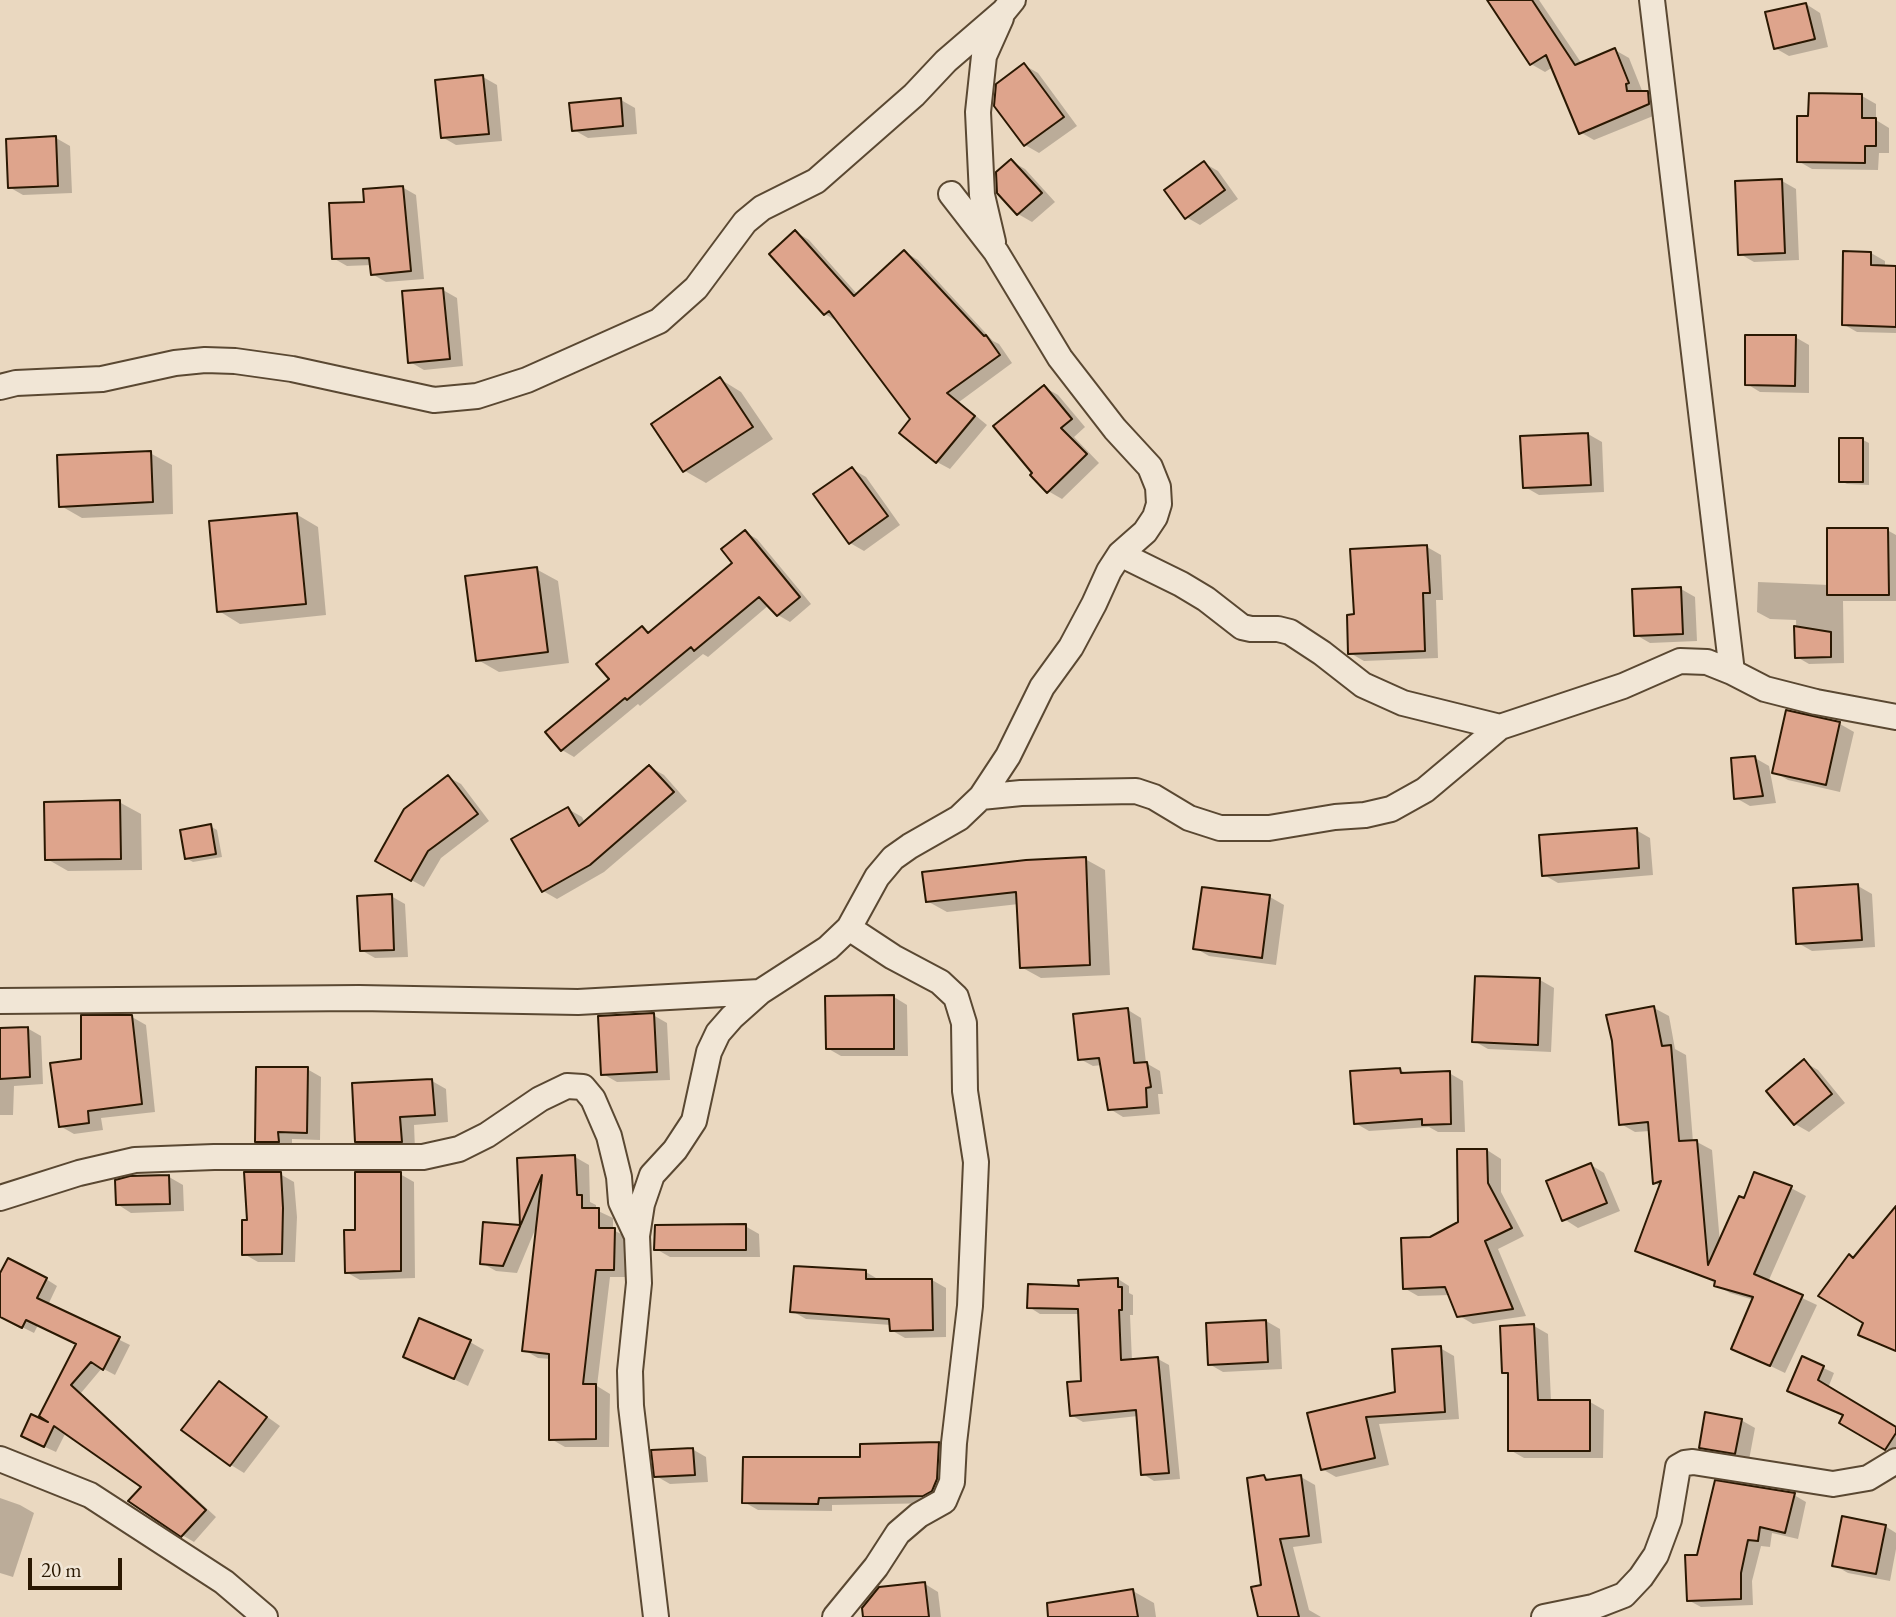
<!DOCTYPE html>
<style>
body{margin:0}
#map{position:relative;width:1896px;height:1617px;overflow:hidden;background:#ead8c0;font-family:"EB Garamond",serif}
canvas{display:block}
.scale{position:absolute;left:28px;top:1558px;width:94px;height:32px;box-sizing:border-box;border:4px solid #2a1802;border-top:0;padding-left:9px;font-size:21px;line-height:24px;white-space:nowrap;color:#2a1802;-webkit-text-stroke:5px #f1e6d6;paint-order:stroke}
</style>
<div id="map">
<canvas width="1896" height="1617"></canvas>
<div class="scale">20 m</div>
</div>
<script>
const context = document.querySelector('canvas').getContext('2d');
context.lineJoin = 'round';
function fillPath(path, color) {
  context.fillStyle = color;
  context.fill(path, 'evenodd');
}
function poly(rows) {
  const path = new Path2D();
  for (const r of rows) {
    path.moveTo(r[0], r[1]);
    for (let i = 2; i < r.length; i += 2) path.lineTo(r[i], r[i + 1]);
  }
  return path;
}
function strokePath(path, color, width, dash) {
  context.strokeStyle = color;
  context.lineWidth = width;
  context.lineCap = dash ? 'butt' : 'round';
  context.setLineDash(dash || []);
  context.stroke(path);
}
fillPath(poly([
 [1489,0,1539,0,1582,64,1615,50,1629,58,1643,93,1661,101,1663,112,1594,140,1580,132,1553,67,1545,72,1531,64],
 [1806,4,1820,13,1828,47,1789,56,1775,48],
 [1024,65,1038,73,1077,126,1039,153,1025,145],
 [483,77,497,85,502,141,456,145,442,137],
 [1862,96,1876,104,1876,120,1889,128,1889,153,1879,153,1878,170,1812,169,1798,161,1810,117],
 [621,100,635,108,637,134,588,138,574,130],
 [56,138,70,146,72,193,23,195,9,187],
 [1011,161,1025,169,1055,202,1032,222,1018,214,999,192],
 [1204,163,1218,171,1238,199,1200,225,1186,217],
 [1782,181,1796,189,1799,260,1754,262,1740,254],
 [402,187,416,195,424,279,386,282,372,274,372,265,347,266,333,258,366,204],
 [796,232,809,240,858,295,905,252,918,260,993,341,999,344,1012,363,959,402,987,425,950,469,937,462,912,419,838,322,825,314],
 [1871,253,1885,261,1885,267,1896,267,1896,333,1857,332,1843,324],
 [443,290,457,298,463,366,424,370,410,362],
 [1795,337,1809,345,1809,393,1760,392,1747,384],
 [720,379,741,392,773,439,706,483,685,471,653,424],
 [1044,387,1058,395,1085,427,1074,437,1099,463,1062,499,1048,491],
 [1588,434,1602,442,1604,492,1539,495,1525,487],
 [1863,440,1869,443,1869,485,1847,484,1841,481],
 [150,453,172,465,173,514,82,518,61,506],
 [852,469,866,477,900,525,864,551,850,543],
 [296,514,318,527,326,615,240,624,219,611],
 [1887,530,1896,535,1896,601,1843,601,1844,663,1809,664,1797,657,1796,620,1770,619,1757,612,1758,582,1829,585],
 [745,532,757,539,811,604,790,622,778,615,769,605,708,657,703,654,640,706,638,704,574,757,562,750,548,732,611,679,643,628,651,633,734,563],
 [1427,547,1441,555,1443,600,1436,600,1438,658,1364,661,1350,653,1356,616],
 [536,569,558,581,569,663,499,672,478,660],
 [1681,589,1695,597,1697,641,1650,643,1636,635],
 [1787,712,1840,724,1854,732,1840,792,1788,780,1774,772],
 [1755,758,1769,766,1776,803,1750,806,1736,798],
 [650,767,664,775,687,801,604,872,557,899,543,891,568,809,582,817,585,823],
 [448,777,461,784,489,821,441,858,424,887,377,861],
 [119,802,141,814,142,870,68,871,47,859],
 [210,826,217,830,222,857,193,862,186,858],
 [1636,830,1650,838,1653,875,1558,883,1544,875],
 [1085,859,1105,870,1110,975,1041,978,1021,967,1019,904,947,912,927,901],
 [1858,886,1872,894,1875,947,1812,951,1798,943],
 [391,896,405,904,408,957,375,958,361,950],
 [1270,897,1284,905,1276,965,1209,956,1195,948],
 [1540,980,1554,988,1551,1052,1488,1049,1474,1041],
 [894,997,907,1005,908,1056,841,1056,827,1048],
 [1654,1008,1669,1016,1675,1049,1686,1055,1693,1142,1697,1142,1712,1150,1720,1243,1745,1200,1791,1188,1806,1196,1768,1282,1817,1305,1785,1373,1733,1348,1754,1300,1730,1293,1716,1285,1717,1282,1652,1259,1638,1250,1661,1187,1655,1183,1650,1131,1635,1132,1621,1124],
 [1128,1010,1141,1018,1146,1063,1160,1071,1163,1094,1158,1094,1160,1114,1123,1117,1110,1109,1102,1065,1093,1066,1080,1059],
 [653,1015,667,1023,670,1080,617,1082,603,1074],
 [132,1017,146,1025,155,1112,101,1118,103,1130,74,1134,60,1126,83,1060],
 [27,1028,41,1036,43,1084,14,1086,13,1115,0,1115,0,1030],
 [1804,1062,1818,1070,1845,1103,1809,1132,1795,1124,1768,1091],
 [307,1069,321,1077,320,1140,292,1139,292,1149,271,1149,257,1141],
 [1400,1070,1408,1074,1449,1073,1463,1081,1465,1132,1438,1132,1429,1127,1369,1131,1355,1123],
 [432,1081,446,1089,448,1122,414,1125,415,1149,370,1149,356,1141],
 [1487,1150,1501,1159,1501,1192,1524,1236,1498,1249,1526,1316,1473,1324,1458,1315,1450,1295,1418,1296,1404,1288,1430,1238,1460,1223],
 [575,1157,589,1165,590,1202,596,1205,596,1210,613,1218,613,1230,629,1238,627,1277,610,1277,597,1386,610,1394,609,1447,565,1447,551,1439,551,1359,538,1358,524,1350,537,1225,517,1273,496,1271,482,1263,484,1224,522,1226,519,1159],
 [1591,1165,1604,1173,1620,1211,1578,1228,1564,1219],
 [280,1174,294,1182,297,1217,295,1262,258,1262,244,1254,249,1222],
 [400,1174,414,1182,415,1278,360,1280,346,1272,357,1232],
 [169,1177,183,1185,184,1211,131,1213,117,1204],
 [745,1226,759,1234,760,1257,670,1257,656,1249],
 [866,1272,881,1281,932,1280,946,1288,946,1337,905,1338,891,1330,891,1325,806,1319,792,1311],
 [0,1277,46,1279,57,1286,48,1305,130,1345,115,1375,102,1368,81,1393,216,1517,194,1542,182,1535,143,1487,66,1432,56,1452,34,1442,32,1417,55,1427,56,1425,78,1344,38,1325,34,1333,0,1316],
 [1118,1279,1129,1286,1129,1293,1133,1295,1133,1315,1130,1315,1132,1361,1158,1359,1169,1365,1180,1479,1154,1481,1143,1474,1138,1416,1083,1422,1071,1415,1083,1382,1080,1314,1040,1314,1029,1307,1081,1287],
 [1266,1321,1280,1329,1282,1369,1223,1372,1209,1364],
 [1534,1326,1548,1334,1551,1401,1590,1402,1604,1410,1603,1458,1524,1458,1510,1450,1510,1376,1504,1372],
 [470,1342,484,1350,468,1386,405,1356],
 [1440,1348,1454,1356,1459,1419,1379,1424,1389,1465,1336,1477,1322,1469,1309,1414,1397,1394],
 [1803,1358,1834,1373,1828,1388,1896,1429,1896,1454,1841,1422,1845,1416,1799,1396],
 [220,1383,280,1426,244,1473,231,1465],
 [1741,1420,1755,1428,1749,1460,1714,1455,1701,1447],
 [938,1444,952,1452,938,1503,832,1505,832,1511,758,1510,744,1502,862,1459],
 [692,1449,706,1457,708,1482,670,1484,656,1476],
 [1264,1476,1272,1481,1301,1477,1315,1485,1322,1543,1293,1547,1309,1610,1321,1617,1260,1617,1263,1586],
 [1794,1495,1806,1502,1798,1539,1772,1533,1770,1547,1761,1546,1752,1581,1753,1605,1701,1607,1688,1600,1699,1557],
 [0,1498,20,1505,34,1513,13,1577,0,1573],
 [1885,1526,1896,1533,1896,1549,1890,1581,1848,1573,1834,1565],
 [925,1584,938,1592,941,1617,865,1617],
 [1133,1591,1154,1603,1156,1617,1060,1617]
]), '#0003');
const building = poly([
 [1487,0,1532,0,1575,65,1615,48,1629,83,1626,84,1627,91,1648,91,1649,104,1579,134,1546,55,1530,65,1487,0],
 [1806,3,1815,39,1774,49,1765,12,1806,3],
 [1024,63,1064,117,1024,146,994,106,996,84,1024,63],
 [483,75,489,134,441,138,435,80,483,75],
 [1809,93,1862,94,1862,118,1876,118,1876,146,1865,146,1865,163,1797,162,1797,116,1808,116,1809,93],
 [621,98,623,126,572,131,569,103,621,98],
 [56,136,58,186,8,188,6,139,56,136],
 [1011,159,1042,193,1017,215,997,193,996,172,1011,159],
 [1204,161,1225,190,1185,219,1164,190,1204,161],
 [1782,179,1785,253,1738,255,1735,181,1782,179],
 [403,186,411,271,371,275,369,258,332,259,329,203,364,202,363,189,403,186],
 [795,230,854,296,904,250,984,336,986,335,1000,355,947,393,975,416,936,463,899,433,910,419,829,311,824,315,769,254,795,230],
 [1843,251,1871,252,1871,265,1896,266,1896,327,1842,325,1843,251],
 [443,288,450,359,408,363,402,291,443,288],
 [1745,335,1796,335,1795,386,1745,385,1745,335],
 [720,377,753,427,683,472,651,424,720,377],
 [1044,385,1072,419,1061,428,1087,454,1047,493,1030,475,1032,473,993,426,1044,385],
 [1588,433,1591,485,1523,488,1520,436,1588,433],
 [1839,438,1863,438,1863,482,1839,482,1839,438],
 [151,451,153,502,59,507,57,455,151,451],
 [852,467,888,516,849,544,813,494,852,467],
 [297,513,306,604,217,612,209,521,297,513],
 [1827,528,1888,528,1889,595,1827,595,1827,528],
 [745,530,800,597,777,616,759,597,694,651,691,647,627,700,625,698,561,751,545,732,609,679,596,664,642,626,648,633,732,563,721,549,745,530],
 [1427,545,1430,593,1423,593,1425,651,1348,654,1347,615,1354,614,1350,549,1427,545],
 [537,567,548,652,476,661,465,576,537,567],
 [1681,587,1683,634,1634,636,1632,589,1681,587],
 [1794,626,1831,632,1831,657,1795,658,1794,626],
 [1786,710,1840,722,1826,785,1772,773,1786,710],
 [1755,756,1763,796,1734,799,1731,758,1755,756],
 [649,765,674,792,590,865,542,892,511,839,568,807,579,826,649,765],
 [448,775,478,814,428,851,411,881,375,861,404,809,448,775],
 [120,800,121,859,45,860,44,802,120,800],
 [211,824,216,854,185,859,180,830,211,824],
 [1637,828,1639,868,1542,876,1539,835,1637,828],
 [1086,857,1090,965,1020,968,1016,892,926,902,922,872,1026,860,1086,857],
 [1858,884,1862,940,1796,944,1793,888,1858,884],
 [1202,887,1270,895,1262,958,1193,949,1202,887],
 [392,894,394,950,360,951,357,896,392,894],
 [1475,976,1540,978,1538,1045,1472,1042,1475,976],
 [894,995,894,1049,826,1049,825,996,894,995],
 [1654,1006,1662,1046,1671,1045,1679,1141,1697,1140,1708,1265,1739,1196,1744,1198,1754,1172,1792,1186,1754,1274,1803,1295,1770,1366,1731,1349,1753,1297,1714,1286,1715,1281,1635,1251,1661,1181,1653,1184,1648,1122,1619,1125,1612,1041,1606,1015,1654,1006],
 [1128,1008,1134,1063,1147,1062,1151,1087,1146,1088,1147,1107,1108,1110,1099,1058,1078,1060,1073,1014,1128,1008],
 [654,1013,657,1072,601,1075,598,1016,654,1013],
 [81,1015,132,1015,142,1104,88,1111,89,1123,59,1127,50,1063,81,1059,81,1015],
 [28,1027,30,1077,0,1079,0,1028,28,1027],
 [1804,1059,1832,1094,1794,1125,1766,1091,1804,1059],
 [256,1067,308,1067,307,1133,278,1132,279,1142,255,1142,256,1067],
 [1400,1068,1401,1073,1450,1071,1451,1124,1422,1125,1422,1119,1354,1124,1350,1071,1400,1068],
 [432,1079,435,1115,400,1117,402,1142,355,1142,352,1083,432,1079],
 [1457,1149,1487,1149,1488,1183,1512,1228,1485,1241,1513,1309,1457,1317,1445,1287,1403,1289,1401,1238,1430,1237,1458,1222,1457,1149],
 [575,1155,577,1195,582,1195,582,1208,599,1208,599,1228,615,1228,614,1270,596,1270,583,1384,596,1384,596,1439,549,1440,549,1354,522,1351,542,1175,503,1266,480,1264,483,1222,520,1225,517,1158,575,1155],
 [1591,1163,1607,1203,1562,1221,1546,1181,1591,1163],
 [244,1172,281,1172,283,1208,282,1254,242,1255,242,1220,247,1220,244,1172],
 [355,1172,401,1172,401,1271,345,1273,344,1230,355,1230,355,1172],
 [169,1175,170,1204,116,1205,115,1180,130,1176,169,1175],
 [1896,1206,1896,1351,1858,1335,1863,1323,1818,1296,1849,1254,1853,1258,1896,1206],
 [746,1224,746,1250,654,1250,655,1225,746,1224],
 [8,1258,47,1278,37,1298,120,1337,103,1370,91,1362,71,1385,206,1510,181,1537,128,1501,141,1487,54,1426,44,1447,21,1436,31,1414,48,1422,39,1416,76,1344,26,1320,22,1328,0,1317,0,1273,8,1258],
 [794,1266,866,1270,866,1279,932,1279,933,1330,890,1331,889,1319,790,1312,794,1266],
 [1118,1278,1118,1287,1122,1287,1122,1310,1119,1310,1121,1360,1158,1357,1169,1473,1141,1475,1136,1410,1070,1416,1067,1382,1081,1381,1078,1309,1027,1308,1028,1284,1079,1286,1078,1280,1118,1278],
 [419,1318,471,1340,454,1379,403,1357,419,1318],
 [1266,1320,1268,1362,1208,1365,1206,1323,1266,1320],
 [1534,1324,1538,1400,1590,1400,1590,1451,1508,1451,1508,1373,1502,1373,1500,1326,1534,1324],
 [1441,1346,1445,1412,1366,1417,1375,1458,1321,1470,1307,1413,1395,1392,1392,1349,1441,1346],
 [1802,1356,1824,1366,1818,1380,1896,1427,1896,1433,1885,1450,1839,1423,1843,1415,1787,1391,1802,1356],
 [219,1381,267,1417,230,1466,181,1430,219,1381],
 [1705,1412,1742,1419,1735,1454,1699,1448,1705,1412],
 [939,1442,937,1479,932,1491,923,1496,819,1498,818,1504,742,1503,743,1457,860,1457,860,1444,939,1442],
 [693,1448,695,1475,654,1477,651,1450,693,1448],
 [1264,1475,1266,1480,1301,1475,1309,1536,1280,1539,1299,1617,1258,1617,1251,1587,1261,1585,1247,1478,1264,1475],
 [1715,1480,1795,1493,1785,1533,1760,1527,1758,1541,1748,1540,1741,1573,1741,1599,1687,1601,1685,1555,1697,1555,1715,1480],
 [1842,1516,1886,1525,1876,1574,1832,1566,1842,1516],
 [925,1582,929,1617,863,1617,862,1608,879,1587,925,1582],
 [1133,1589,1138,1617,1048,1617,1047,1603,1133,1589]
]);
fillPath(building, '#dea48c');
strokePath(building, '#2a1802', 2);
const minor = poly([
 [1652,0,1732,672],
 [993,242,982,195,978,112,984,56,1001,18],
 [0,387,16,383,102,379,175,363,205,360,235,361,292,369,434,400,477,396,527,380,659,321,696,288,745,222,762,208,816,181,914,95,946,61,1004,11,1013,0],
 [1120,554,1181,584,1206,599,1242,627,1251,629,1278,629,1290,632,1322,653,1363,685,1403,703,1500,727],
 [981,797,1021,793,1136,791,1154,797,1189,818,1220,828,1269,828,1335,817,1365,815,1391,809,1425,790,1500,727,1623,686,1680,661,1707,662,1732,672,1765,689,1816,702,1896,717],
 [0,1001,359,998,578,1002,760,992],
 [0,1198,79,1173,135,1160,214,1157,423,1157,459,1149,487,1135,540,1099,567,1086,583,1087,593,1099,609,1136,619,1177,621,1202,637,1236,639,1283,630,1371,631,1406,656,1617],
 [637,1236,642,1204,652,1175,675,1150,694,1121,709,1052,718,1033,732,1017,760,992,828,948,849,928,877,877,893,858,910,846,959,818,981,797,1008,756,1042,687,1071,647,1094,604,1109,571,1120,554,1145,532,1155,517,1159,504,1158,487,1150,467,1115,429,1060,358,996,252,951,194],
 [0,1459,90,1495,224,1582,265,1617],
 [835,1617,876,1567,898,1533,919,1515,944,1501,952,1482,954,1443,970,1306,976,1162,965,1091,964,1023,956,997,940,982,893,957,849,928],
 [1544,1617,1593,1607,1624,1595,1641,1577,1656,1555,1669,1520,1678,1467,1685,1463,1693,1462,1833,1484,1868,1478,1896,1461]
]);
strokePath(minor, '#5a4832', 28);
strokePath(minor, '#f1e6d6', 24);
</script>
